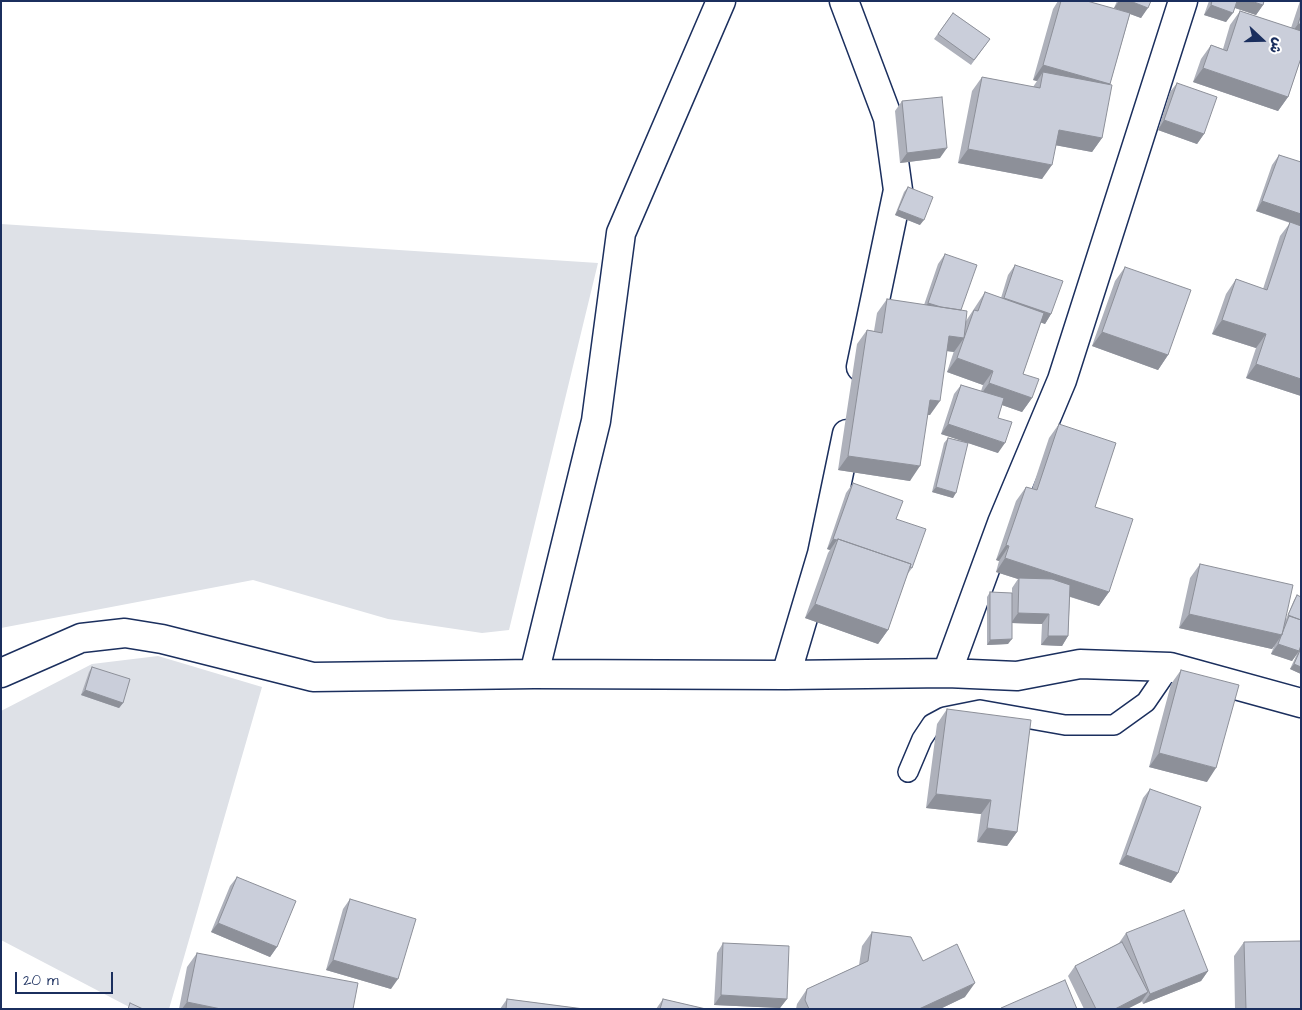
<!DOCTYPE html>
<meta charset="utf-8">
<style>
body{margin:0}
#map{position:relative;width:1302px;height:1010px;overflow:hidden;background:#fff;font-family:"Architects Daughter","Playpen Sans Arabic",sans-serif}
canvas{display:block}
.frame{position:absolute;inset:0;border:2px solid #1b2f5e;pointer-events:none}
.north{position:absolute;left:1237px;top:15px;width:50px;height:50px;-webkit-text-stroke:4px #fff;paint-order:stroke;rotate:111deg;font-size:14px;font-weight:700;line-height:20px;text-align:center;color:#1b2f5e}
.north::after{content:'';display:block;margin:auto;width:18px;height:22px;background:#1b2f5e;clip-path:polygon(50% 0,100% 100%,50% 72%,0 100%)}
.scale{position:absolute;left:15px;top:972px;width:98px;height:22px;box-sizing:border-box;border:2px solid #1b2f5e;border-top:0;padding-left:6px;font-size:15px;line-height:18px;white-space:nowrap;color:#1b2f5e;-webkit-text-stroke:4px #fff;paint-order:stroke}
</style>
<div id="map">
<canvas width="1302" height="1010"></canvas>
<div class="frame"></div>
<div class="north">ش</div>
<div class="scale">20 m</div>
</div>
<script>
const context = document.querySelector('canvas').getContext('2d');
context.lineJoin = 'round';
function fillPath(path, color) {
  context.fillStyle = color;
  context.fill(path, 'evenodd');
}
function poly(rows) {
  const path = new Path2D();
  for (const r of rows) {
    path.moveTo(r[0], r[1]);
    for (let i = 2; i < r.length; i += 2) path.lineTo(r[i], r[i + 1]);
  }
  return path;
}
function strokePath(path, color, width, dash) {
  context.strokeStyle = color;
  context.lineWidth = width;
  context.lineCap = dash ? 'butt' : 'round';
  context.setLineDash(dash || []);
  context.stroke(path);
}
fillPath(poly([
 [1,224,598,263,509,630,482,633,388,619,253,580,1,628],
 [158,656,262,687,169,1009,133,1009,1,940,1,711,92,664]
]), '#dee1e7');
const lane = poly([
 [908,772,922,739,932,724,945,717,980,710,1065,725,1114,725,1146,702,1170,667]
]);
const street = poly([
 [844,1,888,118,898,190,861,367],
 [1,673,81,638,125,633,162,639,313,677,534,674,786,675,947,673,1017,676,1080,664,1170,667,1301,703],
 [947,673,1002,523,1062,380,1183,1],
 [534,674,596,421,621,233,721,1],
 [786,675,822,554,847,434]
]);
strokePath(lane, '#1b2f5e', 22);
strokePath(street, '#1b2f5e', 31);
strokePath(lane, '#fff', 19);
strokePath(street, '#fff', 28);
fillPath(poly([
 [1058,1,1087,1,1122,11,1114,8,1117,1,1151,1,1141,18,1130,14,1110,84,1102,138,1092,152,1055,145,1042,179,958,163,972,91,982,77,1033,87,1037,81,1033,80,1053,9],
 [1209,1,1264,1,1263,5,1256,15,1235,8,1226,22,1204,15],
 [1300,1,1301,1,1301,58,1288,97,1278,111,1193,82,1201,59,1211,45,1223,49,1230,25,1240,11,1291,28],
 [953,13,990,39,971,65,934,39],
 [1177,83,1204,134,1197,144,1158,130,1170,92],
 [902,101,940,158,900,163,895,111],
 [1279,155,1300,162,1301,159,1301,396,1246,378,1256,348,1212,334,1226,294,1236,279,1263,289,1280,236,1290,223,1256,211,1272,165],
 [908,187,920,225,895,215,904,192],
 [945,254,961,310,966,321,985,292,1001,298,1008,275,1015,265,1051,314,1045,324,1041,322,1023,374,1032,398,1022,412,1002,405,998,418,998,453,968,443,953,498,932,492,944,443,948,438,966,442,941,434,954,394,961,385,981,391,983,385,947,372,954,351,954,352,947,351,930,415,928,415,910,481,838,470,857,344,867,330,874,331,877,313,887,299,924,305,938,264],
 [1125,267,1168,355,1158,370,1092,346,1115,281],
 [1059,424,1095,507,1109,592,1099,606,1070,597,1068,636,1062,646,1041,645,1042,624,1012,623,1008,644,987,645,987,597,990,592,1012,602,1012,588,1018,579,996,572,999,561,996,560,1016,501,1026,487,1032,489,1049,438],
 [853,483,896,519,912,568,907,575,888,630,878,644,805,618,828,553,830,550,827,549,846,493],
 [1200,564,1286,619,1294,600,1297,595,1301,597,1301,674,1290,669,1297,654,1292,661,1271,654,1274,646,1272,649,1179,628,1190,578],
 [92,667,123,703,119,708,81,695,89,672],
 [1181,670,1207,782,1149,767,1171,684],
 [947,709,1017,832,1007,846,977,842,981,814,926,808,937,724],
 [1150,789,1178,873,1171,883,1119,864,1143,798],
 [237,877,277,947,270,957,211,932,230,886],
 [350,899,391,989,326,970,343,909],
 [872,932,923,961,965,997,940,1009,796,1009,797,1004,807,989,859,965,862,946],
 [1126,933,1208,971,1201,981,1143,1004,1142,1001,1141,1002,1127,1009,1084,1009,1068,976,1075,966,1119,943],
 [1244,942,1301,1009,1235,1009,1234,956],
 [723,943,787,999,780,1008,714,1005,717,953],
 [197,953,353,1009,179,1009,187,967],
 [507,999,584,1009,500,1009],
 [663,999,706,1009,656,1009]
]), '#aeb1bb');
fillPath(poly([
 [1119,1,1130,1,1148,8,1141,18,1114,8],
 [1235,1,1251,1,1263,5,1256,15,1232,7],
 [1211,5,1233,13,1226,22,1204,15],
 [1298,24,1301,24,1301,42,1288,38],
 [1043,65,1110,84,1100,98,1043,72,1037,81,1033,80],
 [1203,68,1288,97,1278,111,1193,82],
 [1164,120,1204,134,1197,144,1158,130],
 [1059,130,1102,138,1092,152,1049,144],
 [947,148,940,158,900,163,907,153],
 [968,149,1052,165,1042,179,958,163],
 [1262,201,1301,214,1301,226,1256,211],
 [898,210,924,220,920,225,895,215],
 [1004,298,1051,314,1045,324,997,308],
 [928,303,960,314,921,312],
 [1222,320,1266,334,1256,348,1212,334],
 [1102,332,1168,355,1158,370,1092,346],
 [949,336,964,338,954,352,939,350],
 [957,358,993,371,983,385,947,372],
 [1256,364,1301,379,1301,396,1246,378],
 [989,383,1032,398,1022,412,979,397],
 [930,400,940,401,930,415,920,414],
 [948,424,1005,443,998,453,941,434],
 [848,456,920,466,910,481,838,470],
 [936,487,956,493,953,498,932,492],
 [833,539,837,540,830,550,827,549],
 [1006,545,1009,546,999,561,996,560],
 [1005,558,1109,592,1099,606,1019,580,1019,578,1018,579,996,572],
 [815,604,888,630,878,644,805,618],
 [1018,613,1049,614,1042,624,1011,623],
 [1189,614,1282,635,1272,649,1179,628],
 [1048,636,1068,636,1062,646,1041,645],
 [1012,639,1008,644,987,645,990,640],
 [1278,644,1299,651,1292,661,1271,654],
 [1294,664,1301,667,1301,674,1290,669],
 [85,690,123,703,119,708,81,695],
 [1159,753,1216,768,1207,782,1149,767],
 [936,794,991,800,981,814,926,808],
 [987,828,1017,832,1007,846,977,842],
 [1126,855,1178,873,1171,883,1119,864],
 [218,923,277,947,270,957,211,932],
 [333,960,398,979,391,989,326,970],
 [1208,971,1201,981,1143,1004,1150,994],
 [975,983,965,997,940,1009,919,1009],
 [1148,992,1141,1002,1127,1009,1115,1009],
 [721,995,787,999,780,1008,714,1005],
 [187,1002,221,1009,182,1009]
]), '#8d9099');
const building = poly([
 [1061,1,1087,1,1130,13,1110,84,1043,65,1061,1],
 [1130,1,1151,1,1148,8,1130,1],
 [1212,1,1237,1,1233,13,1211,5,1212,1],
 [1251,1,1264,1,1263,5,1251,1],
 [1240,11,1301,31,1301,58,1288,97,1203,68,1211,45,1227,51,1240,11],
 [953,13,990,39,974,60,938,34,953,13],
 [1301,15,1301,24,1298,24,1301,15],
 [1043,72,1112,85,1102,138,1059,130,1052,165,968,149,982,77,1040,88,1043,72],
 [1177,83,1217,97,1204,134,1164,120,1177,83],
 [942,97,947,148,907,153,902,101,942,97],
 [1279,155,1301,162,1301,214,1262,201,1279,155],
 [908,187,933,197,924,220,898,210,908,187],
 [1290,222,1301,226,1301,379,1256,364,1266,334,1222,320,1236,279,1267,290,1290,222],
 [945,254,977,265,961,310,941,307,928,303,945,254],
 [1015,265,1063,281,1051,314,1004,298,1015,265],
 [1125,267,1191,290,1168,355,1102,332,1125,267],
 [985,292,1044,313,1023,374,1039,379,1032,398,989,383,993,371,957,358,974,310,978,311,985,292],
 [887,299,967,311,964,338,949,336,940,401,930,400,920,466,848,456,867,330,882,333,887,299],
 [961,385,1004,398,998,418,1012,422,1005,443,948,424,961,385],
 [1059,424,1116,443,1095,507,1133,519,1109,592,1005,558,1009,546,1006,545,1026,487,1037,490,1059,424],
 [948,438,968,443,956,493,936,487,948,438],
 [853,483,903,501,896,519,926,529,912,568,910,567,911,564,838,539,837,540,833,539,853,483],
 [838,539,911,564,888,630,815,604,838,539],
 [1200,564,1293,585,1282,635,1189,614,1200,564],
 [1019,578,1052,579,1070,585,1068,636,1048,636,1049,614,1018,613,1019,578],
 [990,592,1012,593,1012,639,990,640,990,592],
 [1297,595,1301,597,1301,620,1288,615,1297,595],
 [1289,616,1301,620,1301,645,1299,651,1278,644,1289,616],
 [1301,648,1301,667,1294,664,1301,648],
 [92,667,130,679,123,703,85,690,92,667],
 [1181,670,1239,685,1216,768,1159,753,1181,670],
 [947,709,1031,720,1017,832,987,828,991,800,936,794,947,709],
 [1150,789,1201,807,1178,873,1126,855,1150,789],
 [237,877,296,901,277,947,218,923,237,877],
 [350,899,416,919,398,979,333,960,350,899],
 [1184,910,1208,971,1150,994,1126,933,1184,910],
 [872,932,911,937,923,961,957,944,975,983,919,1009,809,1009,805,1000,807,989,868,961,872,932],
 [1301,941,1301,1009,1246,1009,1244,942,1301,941],
 [1122,942,1148,992,1115,1009,1096,1009,1075,966,1122,942],
 [723,943,789,946,787,999,721,995,723,943],
 [197,953,358,983,353,1009,221,1009,187,1002,197,953],
 [1065,980,1077,1009,1001,1009,1001,1008,1065,980],
 [507,999,584,1009,506,1009,507,999],
 [663,999,706,1009,660,1009,663,999],
 [130,1003,143,1009,128,1009,130,1003]
]);
fillPath(building, '#caceda');
strokePath(building, '#8d9099', 1);
</script>
